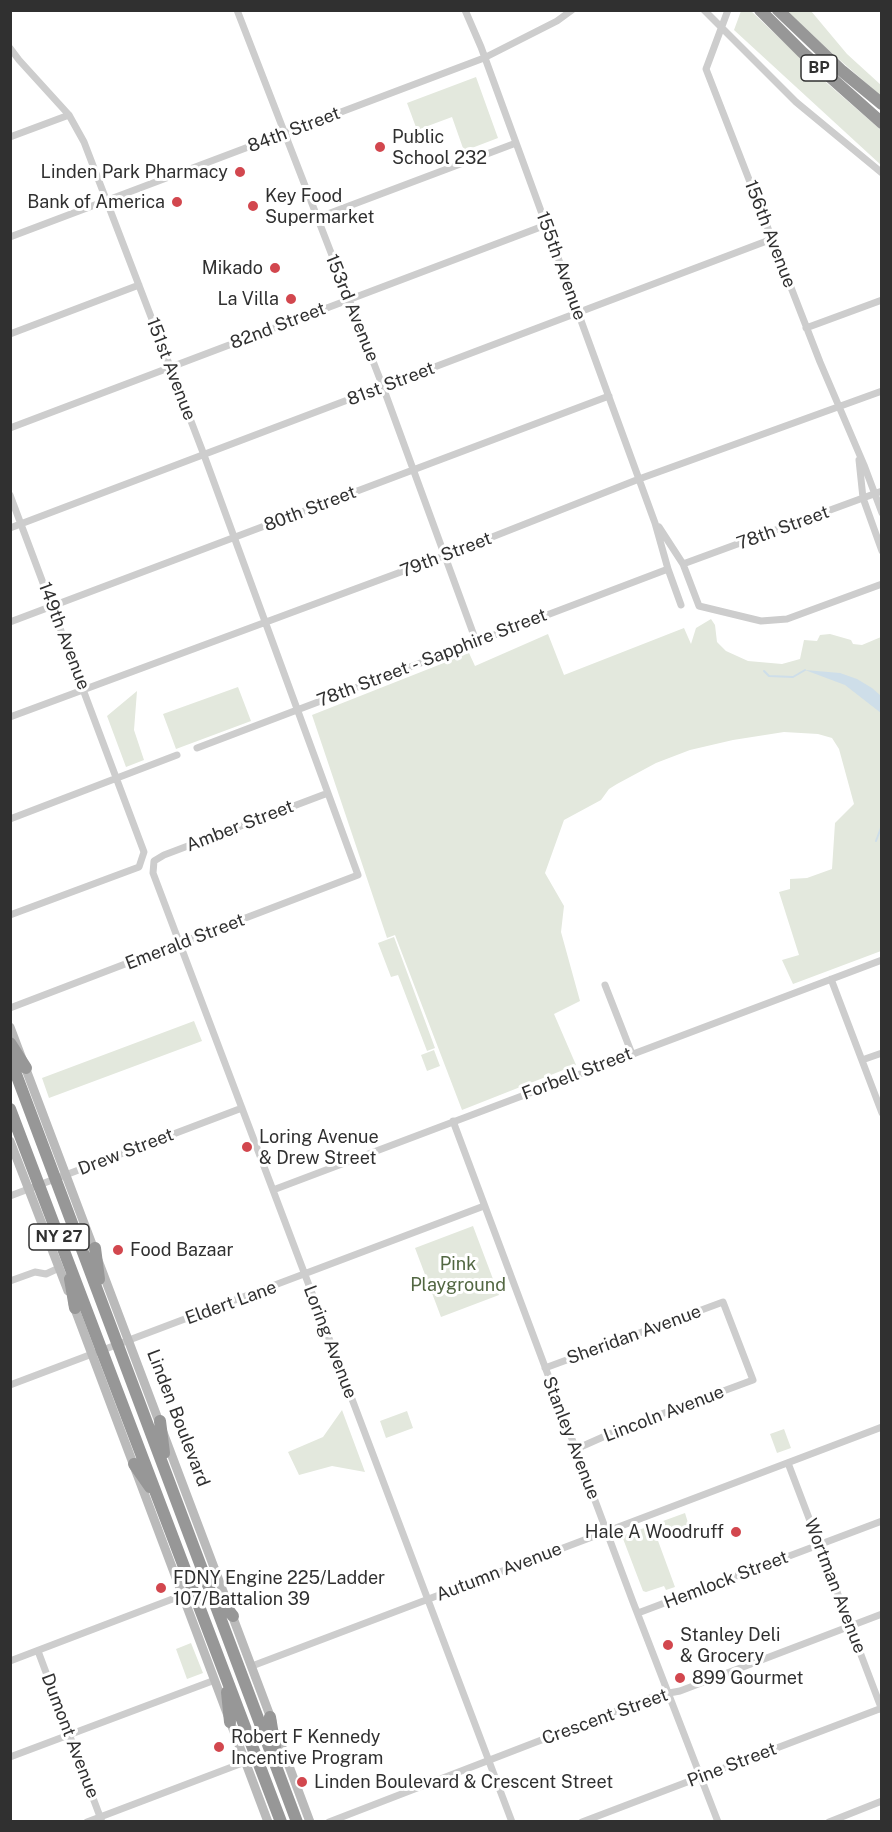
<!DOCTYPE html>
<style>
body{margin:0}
#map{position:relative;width:892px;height:1832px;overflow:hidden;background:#fff;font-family:"Public Sans",sans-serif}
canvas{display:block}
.frame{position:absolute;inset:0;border:12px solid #303030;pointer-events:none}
</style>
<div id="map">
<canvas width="892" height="1832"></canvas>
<div class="frame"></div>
</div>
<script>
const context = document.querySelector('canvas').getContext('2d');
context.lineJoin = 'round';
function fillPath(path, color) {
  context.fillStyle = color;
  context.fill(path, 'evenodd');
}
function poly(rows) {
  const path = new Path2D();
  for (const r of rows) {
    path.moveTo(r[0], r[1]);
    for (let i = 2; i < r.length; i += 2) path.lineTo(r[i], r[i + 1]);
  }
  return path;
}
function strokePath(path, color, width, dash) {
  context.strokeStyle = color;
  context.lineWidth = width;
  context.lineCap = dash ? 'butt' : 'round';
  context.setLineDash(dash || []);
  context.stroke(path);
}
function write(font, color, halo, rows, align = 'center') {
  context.font = font + ' "Public Sans",sans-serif';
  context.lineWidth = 6;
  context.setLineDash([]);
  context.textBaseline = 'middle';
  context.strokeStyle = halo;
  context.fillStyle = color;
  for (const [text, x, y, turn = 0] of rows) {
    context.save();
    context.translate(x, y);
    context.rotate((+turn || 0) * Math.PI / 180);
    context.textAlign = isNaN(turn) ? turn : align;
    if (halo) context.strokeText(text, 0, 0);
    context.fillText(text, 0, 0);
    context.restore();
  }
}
fillPath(poly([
 [741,11,751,11,828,84,881,130,881,165,734,30],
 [787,11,811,11,847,54,881,85,881,96,834,55],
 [476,77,498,138,464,151,452,117,417,130,407,103],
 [711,619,715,625,717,642,726,651,748,661,782,664,800,659,804,640,817,641,820,635,830,634,851,640,853,644,862,645,881,637,881,951,793,984,782,960,799,955,779,892,790,889,790,879,807,878,832,869,835,823,854,804,839,749,832,738,818,734,784,732,733,740,690,750,656,763,617,784,609,789,601,800,564,820,545,873,564,906,561,932,580,1001,554,1014,576,1065,462,1110,395,935,387,938,312,715,469,653,475,666,548,634,564,675,684,628,691,644,696,628],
 [238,687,251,721,176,749,163,714],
 [137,691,134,730,144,760,126,767,107,716],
 [394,937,435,1048,427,1051,398,975,391,977,378,943],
 [194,1021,202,1041,49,1098,42,1078],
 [434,1050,440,1066,427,1071,421,1055],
 [473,1226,499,1295,441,1317,415,1248],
 [342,1410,365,1472,332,1466,299,1475,288,1452,323,1437],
 [407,1411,413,1428,386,1438,380,1421],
 [784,1429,791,1448,777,1453,770,1434],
 [685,1513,689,1526,657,1538,675,1587,666,1590,664,1586,646,1592,643,1591,622,1536],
 [191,1643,203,1673,187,1679,176,1649]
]), '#e3e8dd');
fillPath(poly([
 [805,670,840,673,857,679,872,688,881,696,881,713,845,685]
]), '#cedee9');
strokePath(poly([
 [764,671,769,676,793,677,805,670],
 [876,841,882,825]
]), '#cedee9', 2);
strokePath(poly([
 [237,10,383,387,476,641],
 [465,10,481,47,655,523,668,569,681,605],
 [704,10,796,102,882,173],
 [728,10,706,69,820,362,864,465,882,513],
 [10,48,19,60,69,115,84,142,204,455,358,875,10,1008],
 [10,137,69,115],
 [317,218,516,143],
 [10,237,484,58,557,21,572,10],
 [806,328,882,300],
 [10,334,139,285],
 [10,428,546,225],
 [859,460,863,498,882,551],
 [10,495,144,852,139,867,10,915],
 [659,527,683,564,699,606,761,621,787,619,882,584],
 [10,528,772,239],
 [683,564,882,491],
 [10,622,609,396],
 [10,717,444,556,639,479,882,391],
 [197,748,668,569],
 [328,793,164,855,154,861,153,873,512,1822],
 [10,819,177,755],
 [831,979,882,1113],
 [605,985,632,1054],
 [862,1060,882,1053],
 [453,1121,633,1602,718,1822],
 [273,1190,882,960],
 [10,1196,242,1108],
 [10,1281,35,1272,46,1274,59,1268],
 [545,1368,723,1302,753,1380,621,1429,576,1449],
 [10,1385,484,1206],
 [788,1463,882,1710],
 [638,1613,882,1521],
 [38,1651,102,1822],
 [10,1661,183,1595],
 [252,1666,882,1427],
 [10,1757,215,1680],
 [87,1822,245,1762],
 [329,1822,658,1695,680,1691,882,1614],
 [582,1822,882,1708],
 [829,1822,882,1801]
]), '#cdcdcd', 7);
strokePath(poly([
 [10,1027,272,1721],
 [10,1141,68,1291],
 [73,1304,268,1822],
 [277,1734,310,1822]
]), '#bababa', 9);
strokePath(poly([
 [760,10,802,52,882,123],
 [778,10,842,71,882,104],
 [10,1043,26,1068],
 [10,1058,297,1822],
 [10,1109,281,1822],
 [95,1248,99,1279],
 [70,1279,75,1308],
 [160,1421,164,1453],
 [134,1464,150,1487],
 [217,1596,233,1616],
 [227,1692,230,1722],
 [270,1717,275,1747]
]), '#979797', 12);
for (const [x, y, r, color] of [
 [380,147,6,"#d2474e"],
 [240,172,6,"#d2474e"],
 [177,202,6,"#d2474e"],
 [253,206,6,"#d2474e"],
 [275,268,6,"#d2474e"],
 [291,299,6,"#d2474e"],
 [247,1147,6,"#d2474e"],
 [118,1250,6,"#d2474e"],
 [736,1532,6,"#d2474e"],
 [161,1588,6,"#d2474e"],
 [668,1645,6,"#d2474e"],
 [680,1678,6,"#d2474e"],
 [219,1747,6,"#d2474e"],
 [302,1782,6,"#d2474e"]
]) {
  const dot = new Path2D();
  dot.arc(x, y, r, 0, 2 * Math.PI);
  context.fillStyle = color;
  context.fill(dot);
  strokePath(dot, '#fff', 2);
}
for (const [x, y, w] of [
 [819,68,36],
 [59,1237,60]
]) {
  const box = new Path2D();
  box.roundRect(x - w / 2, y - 13, w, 26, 4.5);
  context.fillStyle = '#fff';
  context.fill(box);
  strokePath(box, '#303030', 1.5);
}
write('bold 16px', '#303030', null, [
 ["BP",819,68],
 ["NY 27",59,1237]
]);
write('18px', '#303030', '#fff', [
 ["84th Street",294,130,-21],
 ["156th Avenue",770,234,69],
 ["155th Avenue",561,266,70],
 ["153rd Avenue",352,308,68],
 ["82nd Street",278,326,-21],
 ["151st Avenue",171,369,69],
 ["81st Street",391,384,-21],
 ["80th Street",310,509,-21],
 ["78th Street",783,528,-20],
 ["79th Street",446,555,-21],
 ["149th Avenue",64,636,69],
 ["78th Street - Sapphire Street",432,658,-21],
 ["Amber Street",240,826,-21],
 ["Emerald Street",185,942,-21],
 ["Forbell Street",577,1074,-21],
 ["Drew Street",126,1152,-21],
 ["Eldert Lane",231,1303,-20],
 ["Sheridan Avenue",634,1335,-20],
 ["Loring Avenue",330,1342,69],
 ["Lincoln Avenue",664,1414,-21],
 ["Linden Boulevard",178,1418,69],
 ["Stanley Avenue",571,1438,69],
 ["Autumn Avenue",499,1572,-21],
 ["Hemlock Street",726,1580,-21],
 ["Wortman Avenue",835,1586,69],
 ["Crescent Street",605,1717,-20],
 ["Dumont Avenue",70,1736,69],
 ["Pine Street",732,1765,-21]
]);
write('18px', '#303030', '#fff', [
 ["Public",392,137],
 ["School 232",392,158],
 ["Linden Park Pharmacy",228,172,"right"],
 ["Key Food",265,196],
 ["Supermarket",265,217],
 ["Bank of America",165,202,"right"],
 ["Mikado",263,268,"right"],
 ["La Villa",279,299,"right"],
 ["Loring Avenue",259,1137],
 ["& Drew Street",259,1158],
 ["Food Bazaar",130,1250],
 ["Hale A Woodruff",724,1532,"right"],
 ["FDNY Engine 225/Ladder",173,1578],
 ["107/Battalion 39",173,1599],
 ["Stanley Deli",680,1635],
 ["& Grocery",680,1656],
 ["899 Gourmet",692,1678],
 ["Robert F Kennedy",231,1737],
 ["Incentive Program",231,1758],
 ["Linden Boulevard & Crescent Street",314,1782]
], 'left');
write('18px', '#526742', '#fff', [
 ["Pink",458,1264],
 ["Playground",458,1285]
]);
</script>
